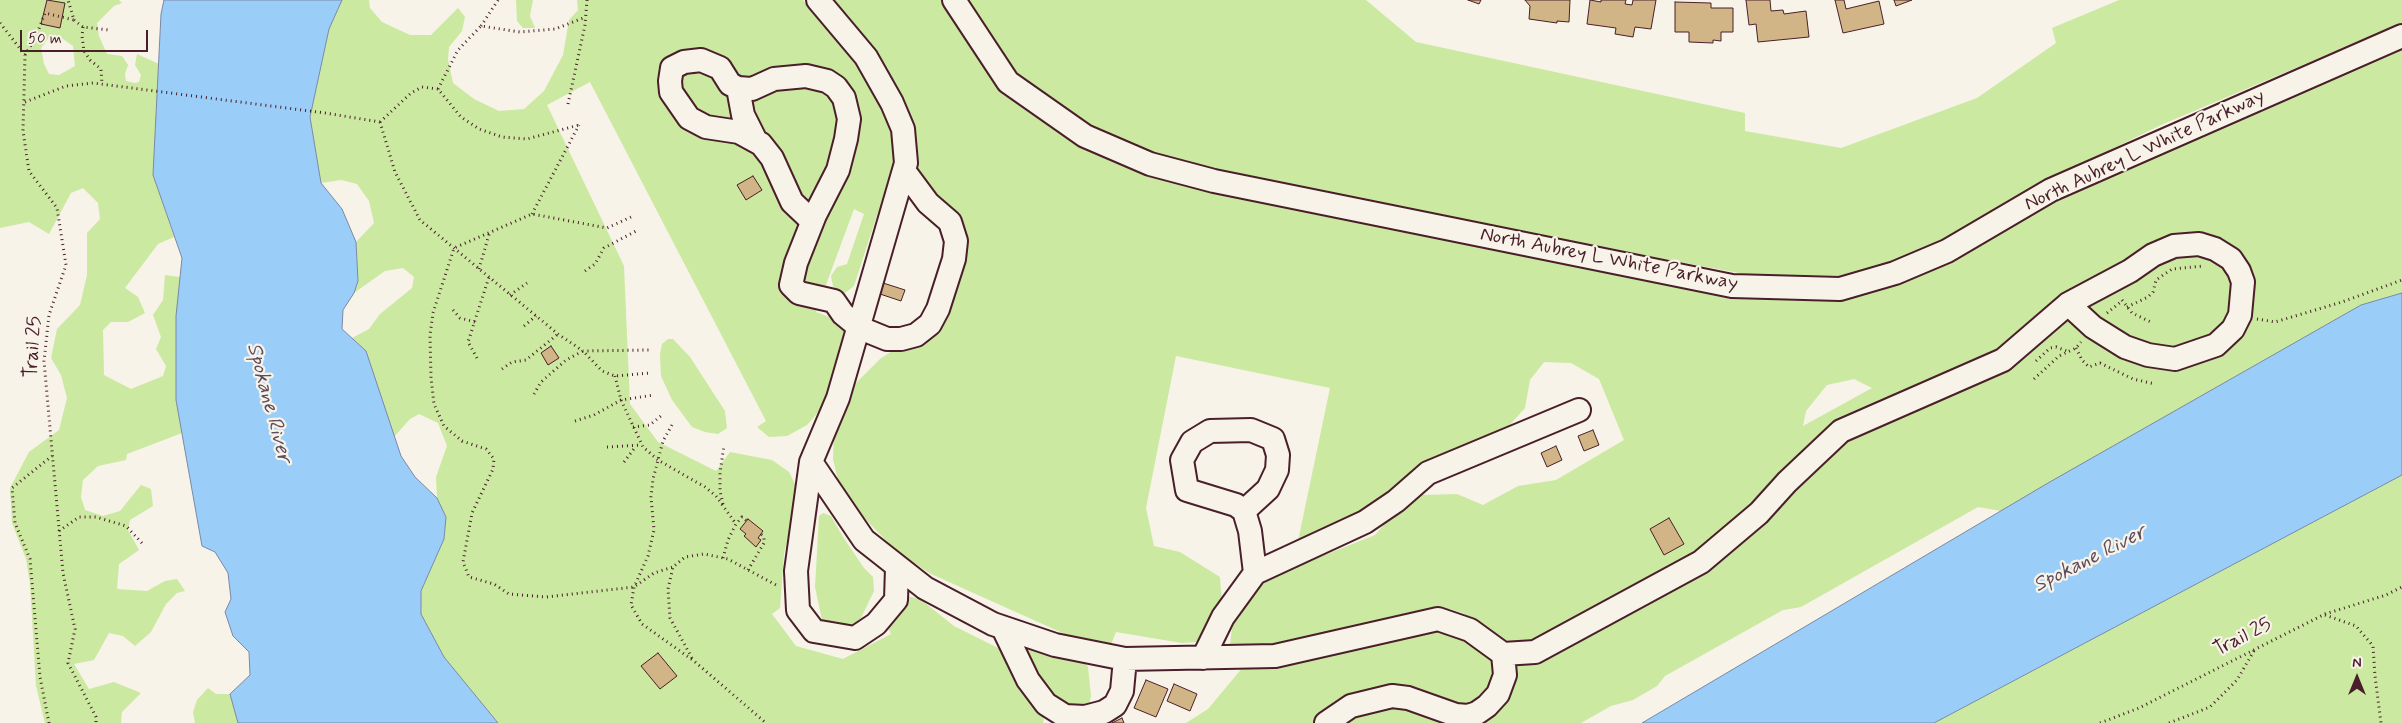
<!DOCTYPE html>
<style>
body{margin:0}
#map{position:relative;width:2402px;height:723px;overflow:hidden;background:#f7f3e8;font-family:Mynerve,sans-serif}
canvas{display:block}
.north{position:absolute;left:2332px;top:653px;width:50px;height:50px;-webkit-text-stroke:4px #f7f3e8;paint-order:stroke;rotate:0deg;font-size:14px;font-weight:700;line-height:20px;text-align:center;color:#4a1f2b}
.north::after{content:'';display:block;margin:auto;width:18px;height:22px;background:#4a1f2b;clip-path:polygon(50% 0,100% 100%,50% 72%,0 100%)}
.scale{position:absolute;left:20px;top:30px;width:128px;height:22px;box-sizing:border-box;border:2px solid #4a1f2b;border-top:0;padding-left:6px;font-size:15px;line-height:18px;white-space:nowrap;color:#4a1f2b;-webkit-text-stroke:4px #f7f3e8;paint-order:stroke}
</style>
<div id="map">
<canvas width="2402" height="723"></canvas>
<div class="north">N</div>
<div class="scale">50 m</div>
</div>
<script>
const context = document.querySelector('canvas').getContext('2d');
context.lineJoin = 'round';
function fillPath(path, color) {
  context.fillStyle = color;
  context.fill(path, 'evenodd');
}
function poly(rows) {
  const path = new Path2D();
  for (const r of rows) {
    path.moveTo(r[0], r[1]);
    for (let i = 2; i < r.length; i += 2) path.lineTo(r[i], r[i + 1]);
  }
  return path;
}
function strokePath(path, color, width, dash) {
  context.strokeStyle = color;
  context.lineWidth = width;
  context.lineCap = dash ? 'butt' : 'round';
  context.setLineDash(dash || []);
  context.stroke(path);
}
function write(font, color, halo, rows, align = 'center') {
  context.font = font + ' Mynerve,sans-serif';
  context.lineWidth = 4.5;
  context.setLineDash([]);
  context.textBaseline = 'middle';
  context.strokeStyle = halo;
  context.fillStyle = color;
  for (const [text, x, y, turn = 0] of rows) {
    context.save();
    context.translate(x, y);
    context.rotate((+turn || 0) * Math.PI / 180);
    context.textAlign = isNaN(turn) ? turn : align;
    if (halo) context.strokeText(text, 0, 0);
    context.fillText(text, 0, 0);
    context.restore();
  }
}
fillPath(poly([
 [0,0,119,0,122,3,114,6,97,23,99,36,107,54,122,56,128,65,125,74,126,81,135,83,139,82,141,75,135,65,137,54,159,64,153,175,174,237,158,244,125,288,138,297,145,313,128,322,111,322,103,330,104,375,131,389,163,376,166,366,156,349,161,337,153,315,163,300,165,275,180,277,176,400,182,433,127,454,126,460,98,466,83,480,81,497,85,510,103,516,120,511,141,485,151,489,153,506,130,520,128,530,139,550,119,564,117,589,147,591,165,581,177,579,185,591,177,593,166,604,151,632,135,646,123,636,109,633,94,660,74,664,89,689,114,682,141,693,122,712,121,723,45,723,36,686,30,584,26,559,12,523,10,488,29,452,59,430,67,398,61,375,51,358,57,329,80,305,87,275,87,233,100,219,98,203,83,188,71,193,49,234,29,222,0,228],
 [51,35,63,39,73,46,75,66,59,75,49,74,44,64,41,48],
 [342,0,369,0,370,8,382,22,410,35,431,35,458,8,465,17,462,31,449,47,448,59,453,83,474,99,499,111,524,109,544,91,563,55,569,20,578,10,577,0,803,0,861,61,897,139,895,180,877,215,854,286,845,293,839,293,833,286,831,276,837,267,847,264,864,214,854,209,816,312,832,318,842,324,845,336,823,407,807,425,787,436,769,437,757,427,766,421,590,82,547,105,624,266,630,404,658,442,716,471,730,452,772,460,789,472,795,484,796,502,784,554,780,608,772,614,796,646,843,659,891,634,886,623,907,596,920,599,954,626,998,648,1011,658,1045,710,1043,723,498,723,444,657,421,614,421,591,444,539,446,517,437,498,436,477,447,446,438,423,419,414,410,419,394,437,366,351,352,338,369,329,380,314,412,288,414,277,403,268,385,271,354,293,358,281,356,242,374,223,369,201,357,184,341,180,321,183,310,117,329,29],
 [516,0,533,0,530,16,535,28,523,28,517,21],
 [829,0,945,0,972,49,1004,88,1083,142,1617,270,1839,293,2065,189,2402,40,2402,293,2361,305,2001,511,1978,507,1801,607,1783,610,1665,676,1657,686,1633,700,1611,706,1581,723,1186,723,1208,709,1243,667,1268,667,1303,662,1400,636,1437,630,1465,614,1450,609,1415,611,1265,649,1236,649,1230,644,1232,628,1248,594,1264,573,1325,555,1375,535,1401,505,1421,495,1457,494,1483,505,1518,486,1556,480,1624,440,1599,379,1571,363,1544,362,1530,380,1525,408,1506,429,1372,509,1328,531,1298,541,1330,388,1176,356,1146,508,1154,546,1180,552,1220,577,1222,603,1196,642,1182,643,1116,632,1110,647,1087,644,929,573,894,549,854,507,838,480,833,459,834,426,845,394,880,359,895,349,912,345,958,265,917,177,915,146,907,105,875,54],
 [1854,379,1872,388,1803,426,1806,411,1827,385],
 [967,0,1366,0,1416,42,1745,113,1745,131,1841,148,1977,98,2056,43,2052,28,2119,0,2402,0,2402,23,2161,125,2051,179,1911,257,1867,273,1830,280,1786,279,1739,273,1344,200,1171,160,1084,126,1025,83,984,35],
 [668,339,673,339,690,357,725,411,727,428,718,434,705,432,692,427,672,400,661,376,660,354,662,344],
 [2402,475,2402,723,1934,723],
 [823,513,831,516,843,537,864,568,873,577,874,591,861,618,848,628,822,620,815,587,819,516],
 [1019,645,1082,659,1088,667,1091,696,1089,706,1083,710,1048,700],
 [208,688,216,694,230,694,238,723,195,723,193,712,197,700]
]), '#cbe9a0');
const water = poly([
 [164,0,342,0,329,29,310,117,321,183,342,209,356,242,358,281,354,293,343,310,342,329,366,351,401,456,415,477,437,498,446,517,444,539,421,591,421,614,444,657,498,723,238,723,230,694,250,675,249,652,233,636,225,612,231,599,228,573,215,552,202,546,176,400,176,316,182,258,153,175,161,14,164,0],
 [2402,293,2402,475,1934,723,1642,723,2048,483,2361,305,2402,293]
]);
fillPath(water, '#9acef8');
strokePath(water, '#7a88a6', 1);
const building = poly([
 [47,0,65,3,60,28,41,24,47,0],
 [1468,0,1481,0,1479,4,1468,0],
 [1525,0,1570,0,1569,22,1557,21,1557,23,1529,19,1530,6,1525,0],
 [1590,0,1601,2,1601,0,1626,0,1625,4,1632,5,1633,0,1656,0,1651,29,1635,27,1633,37,1615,34,1616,28,1587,24,1590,0],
 [1746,0,1770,0,1771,11,1783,10,1784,14,1806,11,1809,37,1758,42,1756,24,1749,25,1746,0],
 [1835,0,1844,0,1846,9,1879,1,1884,24,1843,33,1835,0],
 [1894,0,1912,0,1896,6,1894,0],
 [1675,2,1711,3,1711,8,1733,8,1733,32,1721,32,1721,41,1713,40,1713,43,1689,42,1689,32,1675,32,1675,2],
 [753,176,762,190,746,200,737,185,753,176],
 [880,282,905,290,901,301,877,293,880,282],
 [551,346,559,358,548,365,541,353,551,346],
 [1593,430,1599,445,1584,451,1578,436,1593,430],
 [1556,446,1562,460,1547,467,1541,453,1556,446],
 [1669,518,1684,544,1664,555,1650,529,1669,518],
 [748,519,763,531,758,538,761,540,756,547,744,536,746,534,740,529,748,519],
 [658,653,677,676,660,689,641,666,658,653],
 [1146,680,1168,689,1156,717,1134,708,1146,680],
 [1174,684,1197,694,1190,711,1167,701,1174,684],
 [1122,718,1124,723,1112,723,1122,718]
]);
fillPath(building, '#d2b586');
strokePath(building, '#4a1f2b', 1);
const minor = poly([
 [818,0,866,57,892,103,903,129,906,163,838,398,811,462,796,571,798,610,814,631,855,638,876,624,896,600,897,567],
 [954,0,1008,82,1085,136,1150,164,1214,181,1732,286,1840,289,1895,273,1947,251,2051,190,2402,36],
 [738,88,743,115,755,139],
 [812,221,792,202,772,158,761,144,739,132,706,127,689,118,671,92,670,81,672,68,684,62,701,60,720,68,730,84,738,88,752,89,774,79,806,76,827,81,836,87,844,98,849,119,846,139,838,170,815,215,796,263,791,285,799,293,834,301,843,314,860,328,887,339,901,339,916,335,930,324,938,309,954,259,956,241,950,222,928,203,908,176],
 [811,462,864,540,925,588,993,624,1055,645,1125,659,1275,656,1438,619,1470,630,1503,654,1535,652,1701,562,1759,513,1787,482,1841,431,2003,360,2068,304,2130,271,2153,255,2174,246,2199,244,2215,249,2231,259,2239,271,2243,282,2240,315,2233,329,2216,345,2175,359,2148,355,2125,347,2093,327,2068,304],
 [1244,511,1268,489,1277,470,1278,455,1273,439,1251,430,1210,431,1192,442,1182,460,1187,490,1236,505,1244,511,1250,531,1255,573],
 [1003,628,1028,680,1046,704,1065,716,1085,717,1104,712,1115,705,1122,691,1125,659],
 [1203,658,1223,617,1255,573,1365,522,1396,501,1428,473,1579,410],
 [1326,723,1351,706,1392,696,1408,698,1456,715,1468,716,1477,713,1487,706,1498,694,1505,675,1503,654]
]);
strokePath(minor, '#4a1f2b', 26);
strokePath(poly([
 [74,20,83,27,109,30],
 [0,23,25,55,23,131,29,171,57,208,66,265,49,315,44,361,63,573,75,629,68,663,96,717,96,723],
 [481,26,498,0],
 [83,27,82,36,84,51,90,60,101,69,102,84],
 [25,55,35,39,45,13,74,20,68,0],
 [438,89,458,50,481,26,520,32,555,29,586,17],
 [25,102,66,86,93,83,325,113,380,122],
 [568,104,585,25,587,0],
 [380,122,395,172,420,220,558,334,583,351,649,350],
 [380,122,411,93,422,87,438,89,461,117,479,129,502,137,527,139,579,125],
 [532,214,579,125],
 [631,217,607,228,532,214,454,248,433,313,430,335,431,378,434,404,444,426,462,441,486,449,494,459,493,469,472,513,463,562,469,577,494,584,509,594,546,597,634,587,654,573,673,567],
 [479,269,490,231],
 [585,271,595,264,604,248,638,230],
 [510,295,527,283],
 [2122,300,2132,313,2153,323],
 [2127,307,2148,297,2153,292,2156,280,2172,269,2204,266],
 [453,310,460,318,475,322],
 [2107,313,2122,301],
 [2257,319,2275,322,2342,302,2402,280],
 [524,326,536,316],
 [2076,348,2082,360,2089,367,2100,363,2133,379,2155,384],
 [477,358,468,342,489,277],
 [2036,361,2050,348,2056,347,2067,351],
 [502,369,512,362,526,360,558,334],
 [615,376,621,400,643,447,658,460,705,487,716,496,736,524],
 [2034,379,2059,356,2076,348,2081,342],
 [534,394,541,382,566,360,583,351,602,371,615,376,650,373],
 [575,421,594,415,621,400,654,395],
 [672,425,663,441,653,479,651,497,654,530,648,556,634,587,631,605,642,624,694,661,766,723],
 [633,427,650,425,662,415],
 [607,447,642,445],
 [624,462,636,446],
 [723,504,720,491,720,473,724,445],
 [59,531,79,517,96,517,126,526,142,543],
 [723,558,728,540,736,524,742,517,747,521],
 [748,570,764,543,764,537,761,534],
 [2325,615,2356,626,2373,646,2375,676,2381,723],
 [692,658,670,618,668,589,673,567,685,557,704,554,728,559,778,586],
 [49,723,40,677,30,559,15,523,12,488,52,456],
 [2100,723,2139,708,2325,614,2386,595,2402,587],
 [2169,723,2210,707,2237,680,2255,649]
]), '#4a1f2b', 3, [1, 4]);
strokePath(minor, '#f7f3e8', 22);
write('20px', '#4a1f2b', '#f7f3e8', [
 ["North Aubrey L White Parkway",2145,151,-25],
 ["North Aubrey L White Parkway",1609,260,11],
 ["Trail 25",34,347,-86],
 ["Trail 25",2243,638,-27]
]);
write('italic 21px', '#5e4b5e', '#f7f3e8', [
 ["Spokane River",268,403,75],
 ["Spokane River",2090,560,-27]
]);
</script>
